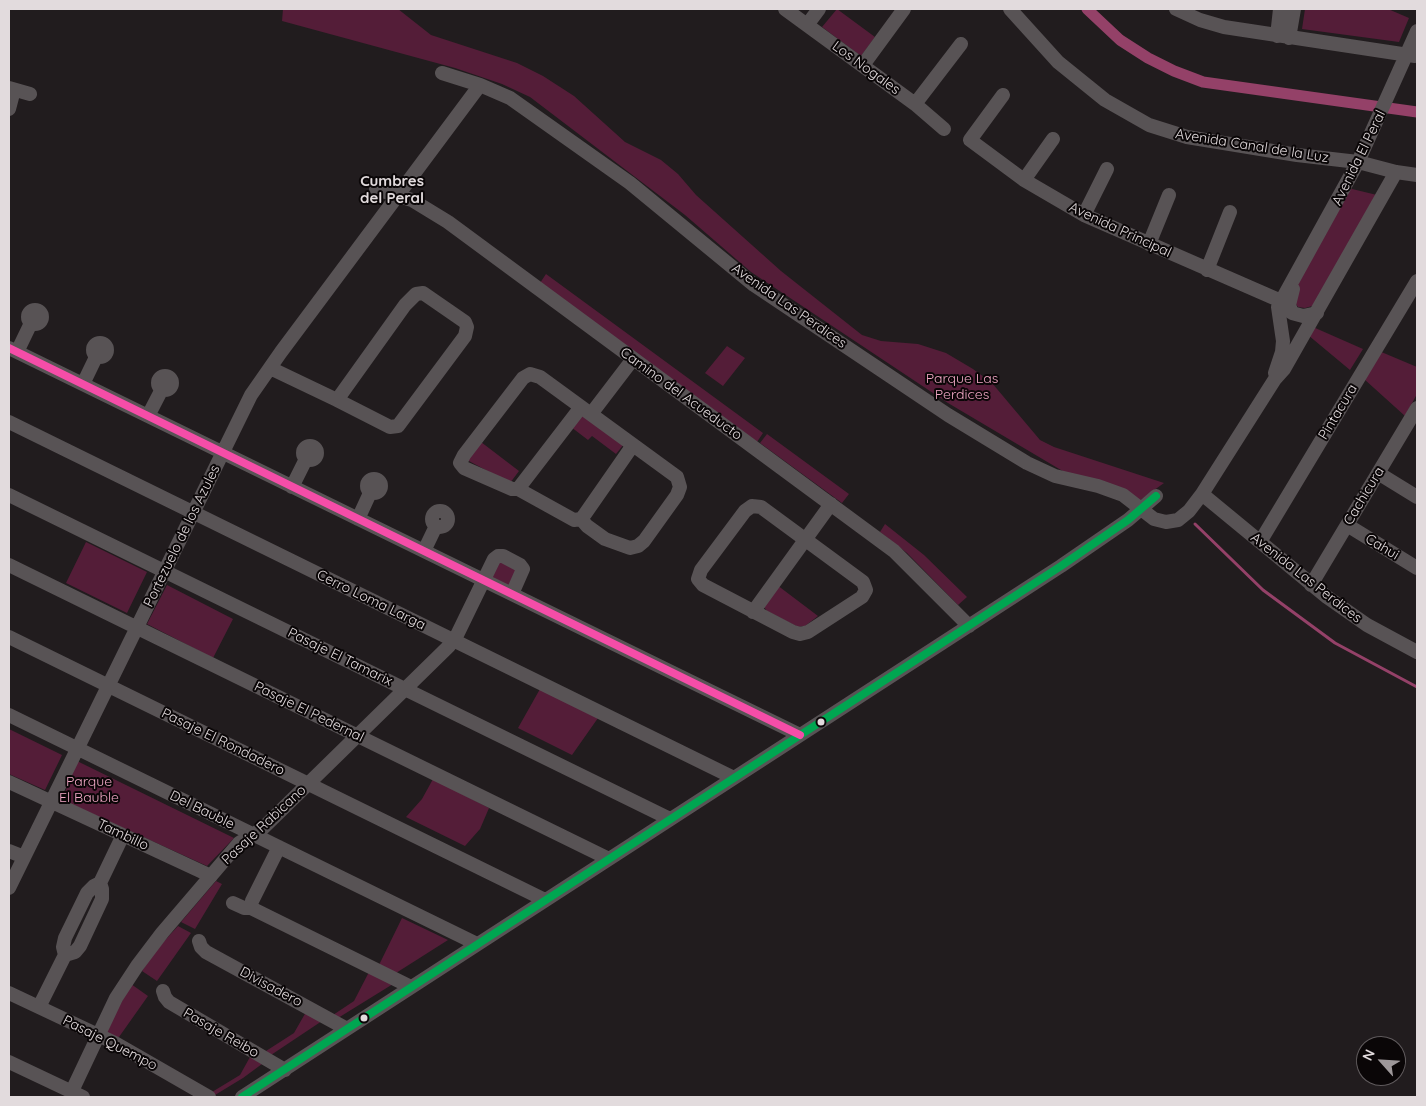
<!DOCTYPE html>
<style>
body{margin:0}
#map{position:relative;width:1426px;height:1106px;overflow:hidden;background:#211c1e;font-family:Quicksand,sans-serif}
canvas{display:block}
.frame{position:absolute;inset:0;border:10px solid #e2dbdd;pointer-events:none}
.north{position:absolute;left:1356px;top:1036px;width:50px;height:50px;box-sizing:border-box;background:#0a0607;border:1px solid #605b5d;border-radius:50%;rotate:296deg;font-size:14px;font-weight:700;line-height:20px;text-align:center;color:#e2dbdd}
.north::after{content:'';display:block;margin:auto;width:18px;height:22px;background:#9e989a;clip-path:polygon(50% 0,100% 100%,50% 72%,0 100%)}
</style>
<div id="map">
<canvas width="1426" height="1106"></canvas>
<div class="frame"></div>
<div class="north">N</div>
</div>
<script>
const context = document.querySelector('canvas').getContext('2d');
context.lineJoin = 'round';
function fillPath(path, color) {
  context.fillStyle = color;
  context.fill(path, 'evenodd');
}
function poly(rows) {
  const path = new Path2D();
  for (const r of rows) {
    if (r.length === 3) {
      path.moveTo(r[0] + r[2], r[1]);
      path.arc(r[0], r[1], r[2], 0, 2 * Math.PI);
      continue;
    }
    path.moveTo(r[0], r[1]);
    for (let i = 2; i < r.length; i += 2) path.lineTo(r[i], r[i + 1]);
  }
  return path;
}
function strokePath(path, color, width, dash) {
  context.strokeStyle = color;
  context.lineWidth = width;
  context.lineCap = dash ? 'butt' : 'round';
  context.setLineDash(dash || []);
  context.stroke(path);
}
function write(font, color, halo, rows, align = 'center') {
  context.font = font + ' Quicksand,sans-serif';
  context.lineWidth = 4;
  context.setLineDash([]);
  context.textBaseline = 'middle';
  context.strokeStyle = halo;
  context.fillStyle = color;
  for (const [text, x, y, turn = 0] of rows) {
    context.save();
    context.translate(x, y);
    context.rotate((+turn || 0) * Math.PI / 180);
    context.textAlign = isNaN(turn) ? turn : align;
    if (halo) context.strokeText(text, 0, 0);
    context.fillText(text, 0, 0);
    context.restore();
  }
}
fillPath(poly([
 [283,9,398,9,431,35,517,63,543,76,574,96,625,142,661,160,678,174,696,195,781,271,862,335,881,341,918,344,946,353,973,369,992,383,1040,440,1054,447,1164,483,1139,501,1066,473,948,403,751,272,685,215,530,97,502,84,455,68,282,21],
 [837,9,875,37,861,56,822,27],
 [1305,9,1370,9,1377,10,1378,9,1388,9,1409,18,1399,42,1302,29],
 [1348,188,1377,195,1316,305,1305,308,1298,307,1295,303,1297,286],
 [546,274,763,433,757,442,540,283],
 [1313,327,1363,349,1350,370,1308,335],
 [727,346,745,358,723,386,705,373],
 [1379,351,1417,367,1417,394,1405,416,1364,379],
 [582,413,624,444,616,454,592,436,588,440,571,427],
 [767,434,849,494,842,503,760,443],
 [481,442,519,471,510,483,467,460],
 [885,524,924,555,967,597,958,605,907,553,880,532],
 [86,542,147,572,127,613,66,583],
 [499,558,522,570,513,589,490,577],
 [167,585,233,619,213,658,147,624],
 [777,585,818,616,805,626,798,627,767,611,764,607],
 [540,689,598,718,572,755,518,728],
 [9,729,62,755,45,790,9,774],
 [77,761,234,838,207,866,62,800],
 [433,779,489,808,480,829,465,846,406,817,422,799],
 [216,881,222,884,195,929,181,922],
 [402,918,448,940,396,973,379,965],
 [178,926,191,933,157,981,142,971,156,950],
 [369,972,393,984,338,1018,333,1015,354,1001],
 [131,984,148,996,119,1037,115,1037,105,1032],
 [306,1012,322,1021,271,1055,266,1051,294,1033],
 [250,1057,262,1064,243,1078,215,1095,212,1092,240,1075]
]), '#541d38');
strokePath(poly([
 [1195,524,1263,590,1335,643,1417,687]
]), '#944168', 3);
strokePath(poly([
 [1087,9,1120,40,1148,58,1174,71,1203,82,1417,112]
]), '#944168', 11);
strokePath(poly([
 [785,9,915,104,944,129],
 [1010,9,1058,62,1105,100,1149,125,1187,137,1297,155,1358,162,1396,172,1417,175],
 [1176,9,1200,20,1224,27,1415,56],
 [807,25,819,9],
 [1277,36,1280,9],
 [1289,38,1294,9],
 [863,65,904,9],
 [442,73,480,85,510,98,630,183,754,285,948,415,1027,463,1055,476,1098,486,1123,495,1154,519,1166,522,1178,520,1189,511,1202,494,1275,379,1284,369,1396,172],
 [9,88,30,94],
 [1003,95,970,140,1024,180,1084,215,1281,301],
 [915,104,961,44],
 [9,109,14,90],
 [1024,180,1053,139],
 [376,189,412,200,448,222,894,551,969,626],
 [1084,215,1107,169],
 [1149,244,1169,195],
 [1207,270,1230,212],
 [1293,289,1289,305,1292,313,1303,316,1317,313],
 [35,317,7],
 [100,350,7],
 [9,348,800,735],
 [17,352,31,323],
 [270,368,337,400,390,427,398,426,465,336,467,327,465,322,423,293,416,294,405,305,337,400],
 [1275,373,1282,352,1283,341,1278,307,1358,162,1417,31],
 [165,383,7],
 [83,384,97,355],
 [591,414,633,359],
 [148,416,162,389],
 [9,422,734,778],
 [310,453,7],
 [1378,473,1417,497],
 [374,486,7],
 [292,487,306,459],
 [518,489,581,407],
 [1202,494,1327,597,1367,625,1417,652],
 [9,495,670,819],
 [752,506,761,507,863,582,866,590,862,597,808,632,800,634,793,632,703,585,698,579,701,570,745,511,752,506],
 [440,519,8],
 [358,519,370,493],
 [581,519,587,526,605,539,630,548,638,546,644,541,677,495,680,487,677,477,540,377,530,374,523,378,464,455,460,463,464,468,512,489,518,489,574,520,581,519,585,514,633,445],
 [1347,525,1417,568],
 [1260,542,1417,281],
 [424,551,436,526],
 [9,565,609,859],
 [1311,585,1417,408],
 [753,612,831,504],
 [9,637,545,900],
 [9,715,477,944],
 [9,782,211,876],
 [279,847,252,901,251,906,253,909,411,987],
 [9,851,24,857],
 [9,888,251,395,281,352,480,85],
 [233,903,244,908,252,908],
 [199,941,201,947,206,952,347,1029],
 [65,955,75,952,80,946,102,899,102,889,100,883],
 [163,991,165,997,169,1002,285,1070],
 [9,993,115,1043,209,1097],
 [39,1007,65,955,63,947,65,938,87,893,94,886,100,883,123,835],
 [9,1062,83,1097],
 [72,1091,116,998,137,966,162,933,239,843,262,829,449,646,457,635,494,559,498,556,503,556,520,565,523,569,512,594],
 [242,1097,1061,566,1128,520,1156,496]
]), '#585355', 14);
strokePath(poly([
 [242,1097,1061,566,1128,520,1156,496]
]), '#00a651', 8);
strokePath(poly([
 [9,348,800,735]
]), '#f54da8', 8);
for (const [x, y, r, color] of [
 [821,722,4.5,"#e2dbdd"],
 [364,1018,4.5,"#e2dbdd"]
]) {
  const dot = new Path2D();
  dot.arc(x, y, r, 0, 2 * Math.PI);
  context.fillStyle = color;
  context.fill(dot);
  strokePath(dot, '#0a0607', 2);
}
write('14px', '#e2dbdd', '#0a0607', [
 ["Los Nogales",866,68,36],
 ["Avenida Canal de la Luz",1252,146,9],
 ["Avenida El Peral",1359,158,-64],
 ["Avenida Principal",1120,230,25],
 ["Avenida Las Perdices",789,306,35],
 ["Camino del Acueducto",681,394,36],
 ["Pintacura",1338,412,-59],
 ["Cachicura",1364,496,-59],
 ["Portezuelo de los Azules",182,536,-64],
 ["Cahui",1382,547,31],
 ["Avenida Las Perdices",1306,578,38],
 ["Cerro Loma Larga",371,600,26],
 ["Pasaje El Tamarix",340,657,26],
 ["Pasaje El Pedernal",309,712,26],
 ["Pasaje El Rondadero",223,742,26],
 ["Del Bauble",202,810,26],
 ["Pasaje Rabicano",264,825,-43],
 ["Tambillo",123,835,25],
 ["Divisadero",271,987,28],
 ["Pasaje Reibo",221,1033,30],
 ["Pasaje Quempo",110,1043,27]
]);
write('14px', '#f2a8c6', '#0a0607', [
 ["Parque Las",962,379],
 ["Perdices",962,395],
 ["Parque",89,782],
 ["El Bauble",89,798]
]);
write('bold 15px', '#e2dbdd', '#0a0607', [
 ["Cumbres",392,181],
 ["del Peral",392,198]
]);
</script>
